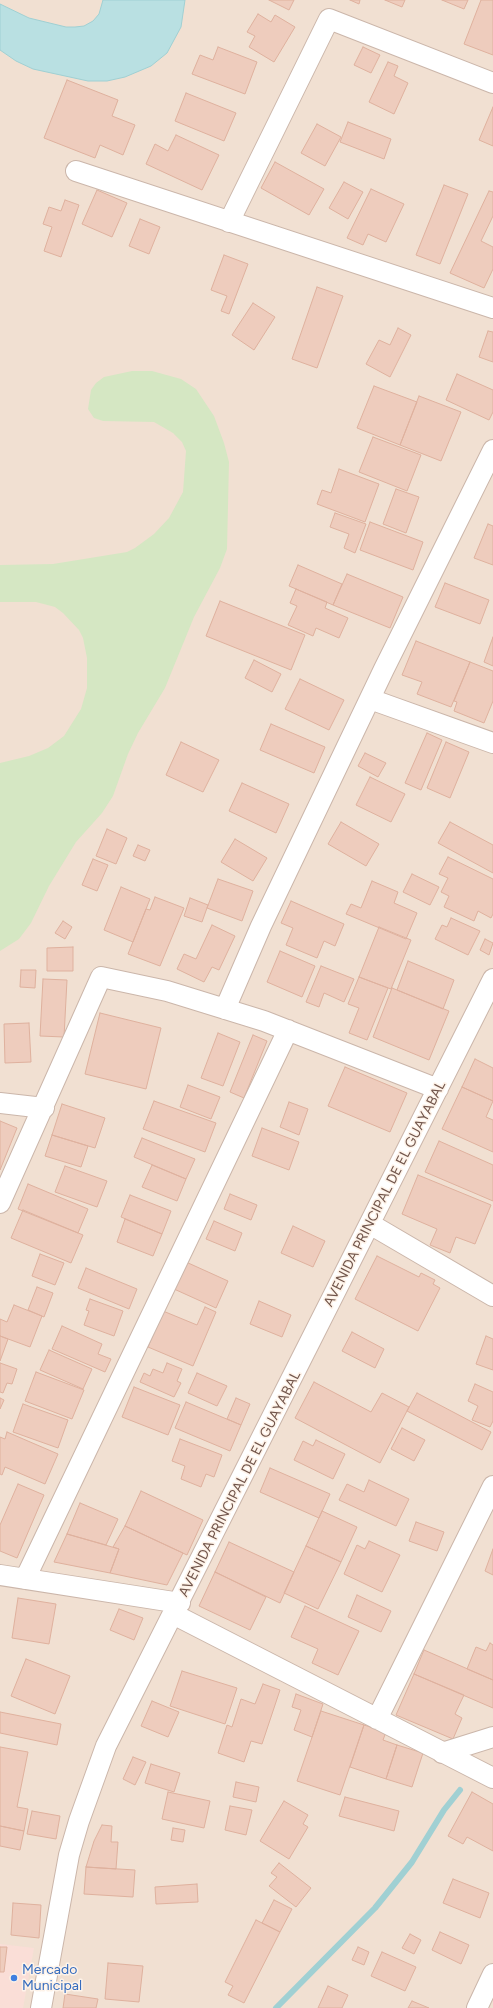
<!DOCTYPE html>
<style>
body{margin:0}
canvas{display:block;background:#faefe3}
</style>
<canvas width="493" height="2008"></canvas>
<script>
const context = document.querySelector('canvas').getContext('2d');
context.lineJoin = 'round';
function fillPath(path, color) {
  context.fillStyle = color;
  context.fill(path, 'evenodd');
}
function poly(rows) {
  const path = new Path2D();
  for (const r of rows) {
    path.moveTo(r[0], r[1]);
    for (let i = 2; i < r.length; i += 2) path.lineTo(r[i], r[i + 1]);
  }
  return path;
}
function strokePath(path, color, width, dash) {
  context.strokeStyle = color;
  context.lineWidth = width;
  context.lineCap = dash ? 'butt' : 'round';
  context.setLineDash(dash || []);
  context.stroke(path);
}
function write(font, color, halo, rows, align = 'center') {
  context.font = font + ' Figtree,sans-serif';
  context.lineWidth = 3;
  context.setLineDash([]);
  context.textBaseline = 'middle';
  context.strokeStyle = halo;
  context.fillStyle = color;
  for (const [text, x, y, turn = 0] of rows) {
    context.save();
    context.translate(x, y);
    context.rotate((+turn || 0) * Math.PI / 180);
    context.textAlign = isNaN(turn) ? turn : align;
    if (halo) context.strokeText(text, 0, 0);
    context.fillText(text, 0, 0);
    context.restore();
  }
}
fillPath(poly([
 [0,0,493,0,493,2008,0,2008]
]), '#f1e0d2');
fillPath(poly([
 [0,1944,34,1948,23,2008,0,2008]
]), '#faded7');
fillPath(poly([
 [132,371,152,371,181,379,196,389,214,416,224,443,229,462,227,549,220,568,194,617,165,688,138,733,128,754,113,796,102,813,76,842,49,886,31,923,19,939,0,951,0,763,29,756,48,748,64,736,81,709,87,688,87,658,83,638,79,630,63,613,55,607,36,602,0,602,0,565,53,564,127,552,135,548,154,534,169,518,183,492,186,451,182,442,173,433,154,422,103,421,94,418,88,409,91,390,96,383,104,377]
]), '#d5e7c3');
const water = poly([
 [103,0,185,0,181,27,167,53,151,66,125,77,107,81,88,81,33,69,16,61,0,50,0,4,29,18,66,27,75,27,84,26,93,21,99,14,103,0]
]);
fillPath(water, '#b9e0e2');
strokePath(water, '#a0d0d3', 1);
strokePath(poly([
 [276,2008,375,1908,412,1862,444,1810,460,1790]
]), '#a0d0d3', 6);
const building = poly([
 [269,0,294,0,289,10,269,0],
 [350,0,360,0,359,4,350,0],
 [385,0,405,0,402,7,385,0],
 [442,0,468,0,464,9,442,0],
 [481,0,493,0,493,55,464,44,481,0],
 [258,14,271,22,275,15,295,27,274,62,249,47,255,36,247,32,258,14],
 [218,47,257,62,245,94,192,74,200,55,213,60,218,47],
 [363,47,380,55,371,73,354,65,363,47],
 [388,62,398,66,394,76,408,83,394,114,369,102,388,62],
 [67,80,118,100,112,116,135,125,123,155,100,145,95,158,44,138,67,80],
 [186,93,236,113,224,141,175,121,186,93],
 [493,107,493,146,479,140,493,107],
 [348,122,391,139,384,159,340,142,348,122],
 [317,124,341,137,325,166,301,153,317,124],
 [176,135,219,155,202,190,146,164,155,144,168,151,176,135],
 [275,162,324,189,309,215,261,188,275,162],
 [344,182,363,192,348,219,329,208,344,182],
 [444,185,468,194,440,264,416,255,444,185],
 [371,189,404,204,386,242,368,234,363,245,347,238,371,189],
 [97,190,127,203,112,237,82,224,97,190],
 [489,191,493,192,493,216,481,241,493,247,493,269,484,288,450,273,489,191],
 [65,200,79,205,61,257,44,251,52,227,43,224,49,207,61,211,65,200],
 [140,219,160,227,149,254,129,246,140,219],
 [224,255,248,264,229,314,221,311,227,296,211,290,224,255],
 [317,287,343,296,317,368,292,359,317,287],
 [253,303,275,317,254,350,232,335,253,303],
 [398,328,411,335,390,377,366,364,379,340,390,345,398,328],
 [488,331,493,332,493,362,479,357,488,331],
 [457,374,493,390,493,412,489,420,446,400,457,374],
 [374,386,417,402,400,445,357,428,374,386],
 [419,396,461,412,441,461,400,445,419,396],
 [373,437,421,455,407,491,359,472,373,437],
 [339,469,379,484,365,522,317,504,322,490,331,493,339,469],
 [396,489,419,497,406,533,383,524,396,489],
 [335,513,366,524,355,553,344,548,349,534,330,527,335,513],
 [370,522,423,542,413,570,360,550,370,522],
 [488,524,493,526,493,565,474,558,488,524],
 [298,565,342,584,333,605,289,586,298,565],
 [347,574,403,597,390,628,333,605,347,574],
 [445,583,489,600,480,624,435,607,445,583],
 [296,589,327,602,325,608,348,618,339,638,316,628,313,636,288,625,297,606,290,603,296,589],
 [220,601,305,635,291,670,206,636,220,601],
 [493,637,493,666,484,662,493,637],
 [416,641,470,662,451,707,417,694,422,682,402,675,416,641],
 [254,660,281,674,272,692,245,678,254,660],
 [470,662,493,671,493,701,484,723,454,711,457,702,454,701,470,662],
 [300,679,344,700,329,730,285,709,300,679],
 [271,724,325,747,314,773,260,750,271,724],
 [427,733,442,740,421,790,405,783,427,733],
 [181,742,219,760,203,792,166,775,181,742],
 [446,742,469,752,450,798,427,788,446,742],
 [365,753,386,763,378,777,358,766,365,753],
 [370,777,405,794,391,822,356,805,370,777],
 [242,783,289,804,276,833,229,811,242,783],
 [341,822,379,844,366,866,328,844,341,822],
 [450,822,493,845,493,873,438,843,450,822],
 [107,829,127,838,116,864,96,856,107,829],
 [235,839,267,858,253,881,221,862,235,839],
 [138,845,150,850,145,861,133,856,138,845],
 [448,857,493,879,493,914,491,918,478,911,474,921,444,907,449,896,441,892,448,878,439,874,448,857],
 [93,859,108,865,97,891,82,885,93,859],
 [412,874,439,887,430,905,403,892,412,874],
 [218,879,253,891,242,921,207,908,218,879],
 [372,881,398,892,394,903,417,913,406,939,346,914,351,904,361,908,372,881],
 [121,887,150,899,133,942,104,930,121,887],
 [155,897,184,908,160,966,128,954,146,909,150,910,155,897],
 [190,898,208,905,202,922,184,916,190,898],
 [291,901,344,924,335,946,324,941,317,958,286,945,293,928,281,923,291,901],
 [451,918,480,931,468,955,435,939,442,925,447,927,451,918],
 [63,921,72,927,65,939,55,933,63,921],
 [212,925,235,936,219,970,212,967,204,982,177,969,184,954,196,959,212,925],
 [379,927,411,940,391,989,359,977,379,927],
 [485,939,493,943,489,955,480,950,485,939],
 [73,947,73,971,47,971,47,948,73,947],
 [280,951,315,966,302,997,267,982,280,951],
 [408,961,454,980,443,1009,397,990,408,961],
 [321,966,354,979,344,1002,324,993,319,1007,306,1002,321,966],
 [21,970,36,970,35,988,20,987,21,970],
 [359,977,388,988,367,1040,349,1033,359,1008,348,1004,359,977],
 [43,979,67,980,64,1037,40,1036,43,979],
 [392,988,449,1011,429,1060,373,1037,392,988],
 [100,1013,161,1028,146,1089,85,1074,100,1013],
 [29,1023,31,1062,5,1063,4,1024,29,1023],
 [218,1033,240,1042,223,1086,201,1078,218,1033],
 [253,1035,267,1041,244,1098,230,1092,253,1035],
 [475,1059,493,1068,493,1101,462,1087,475,1059],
 [345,1067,407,1093,390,1132,328,1106,345,1067],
 [188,1085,220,1097,211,1119,180,1107,188,1085],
 [462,1087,493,1101,486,1117,493,1120,493,1152,442,1129,462,1087],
 [154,1101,216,1123,205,1152,143,1129,154,1101],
 [289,1102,308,1109,299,1135,280,1127,289,1102],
 [62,1104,105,1118,95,1148,52,1135,62,1104],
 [0,1121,17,1128,0,1170,0,1121],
 [262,1128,299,1142,289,1170,252,1156,262,1128],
 [52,1135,88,1146,81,1167,45,1156,52,1135],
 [142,1138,195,1159,186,1179,134,1157,142,1138],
 [439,1141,493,1165,493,1201,425,1172,439,1141],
 [152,1165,186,1179,177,1201,142,1187,152,1165],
 [65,1166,107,1181,97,1207,55,1192,65,1166],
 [418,1175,491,1205,475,1244,456,1237,450,1253,430,1245,437,1229,402,1214,418,1175],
 [28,1184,88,1209,78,1233,18,1209,28,1184],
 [230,1194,257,1205,251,1220,224,1209,230,1194],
 [130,1195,171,1211,162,1234,121,1217,130,1195],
 [23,1210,83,1235,71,1263,11,1238,23,1210],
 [125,1219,162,1234,153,1256,117,1242,125,1219],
 [214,1221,242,1233,235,1251,206,1239,214,1221],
 [293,1226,325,1241,313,1267,281,1253,293,1226],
 [40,1254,64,1263,55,1285,32,1276,40,1254],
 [377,1256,419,1277,421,1273,435,1280,433,1284,440,1288,418,1331,355,1299,377,1256],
 [186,1262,228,1281,216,1308,174,1289,186,1262],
 [86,1268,137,1289,129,1309,78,1288,86,1268],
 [37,1287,53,1293,44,1317,28,1310,37,1287],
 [90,1299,123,1311,114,1336,84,1325,89,1311,86,1310,90,1299],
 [259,1301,291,1315,282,1337,250,1324,259,1301],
 [14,1305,42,1316,30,1347,0,1336,0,1319,7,1322,14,1305],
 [205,1307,216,1312,193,1366,148,1347,163,1311,197,1325,205,1307],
 [62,1326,102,1344,98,1354,111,1359,105,1372,52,1349,62,1326],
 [352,1332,384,1349,375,1368,342,1351,352,1332],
 [0,1336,8,1339,0,1361,0,1336],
 [486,1336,493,1339,493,1370,476,1364,486,1336],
 [49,1350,92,1369,83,1389,40,1370,49,1350],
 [0,1363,17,1369,12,1384,7,1383,3,1393,0,1392,0,1363],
 [167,1363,182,1369,177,1381,181,1383,174,1397,140,1382,144,1373,150,1376,153,1369,163,1373,167,1363],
 [36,1372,84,1390,72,1419,25,1401,36,1372],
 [197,1373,227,1386,217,1406,188,1393,197,1373],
 [314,1382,371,1412,382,1393,409,1407,380,1463,295,1418,314,1382],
 [475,1384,493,1392,493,1421,490,1427,472,1420,478,1406,468,1401,475,1384],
 [134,1387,180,1405,168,1435,122,1417,134,1387],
 [417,1393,491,1432,482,1450,407,1411,417,1393],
 [0,1398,4,1400,0,1409,0,1398],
 [236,1398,250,1404,241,1425,227,1419,236,1398],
 [186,1402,241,1425,230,1451,175,1428,186,1402],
 [23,1404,68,1420,58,1448,13,1432,23,1404],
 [402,1428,425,1440,414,1461,391,1449,402,1428],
 [7,1432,58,1454,45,1484,5,1467,2,1475,0,1474,0,1437,5,1439,7,1432],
 [180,1439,222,1455,214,1477,206,1474,201,1487,181,1479,185,1466,172,1461,180,1439],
 [316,1440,345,1454,333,1479,294,1460,303,1441,313,1446,316,1440],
 [270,1468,330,1494,319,1518,260,1492,270,1468],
 [369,1480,409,1499,396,1526,339,1500,347,1484,364,1492,369,1480],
 [18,1484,44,1495,17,1558,0,1551,0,1525,18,1484],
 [141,1491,203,1520,187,1555,125,1526,141,1491],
 [80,1503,118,1519,106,1545,67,1534,80,1503],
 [322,1511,357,1527,341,1562,306,1546,322,1511],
 [416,1522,444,1532,437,1551,409,1541,416,1522],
 [125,1526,183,1553,167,1585,110,1573,119,1549,113,1547,125,1526],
 [67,1534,119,1549,110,1573,54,1562,67,1534],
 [369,1541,400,1555,382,1592,344,1574,357,1545,365,1549,369,1541],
 [229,1542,294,1572,280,1603,215,1572,229,1542],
 [306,1546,341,1562,318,1609,284,1593,306,1546],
 [493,1549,493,1575,485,1571,493,1549],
 [215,1572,266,1597,250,1630,199,1606,215,1572],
 [357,1595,391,1611,381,1632,348,1617,357,1595],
 [18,1598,56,1604,49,1644,12,1638,18,1598],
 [305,1606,359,1631,338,1675,312,1663,318,1649,291,1637,305,1606],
 [119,1609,143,1618,134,1640,110,1630,119,1609],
 [490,1643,493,1645,493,1680,467,1669,476,1647,486,1651,490,1643],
 [424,1650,493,1680,493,1708,414,1674,424,1650],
 [26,1659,70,1676,55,1714,11,1696,26,1659],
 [182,1671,237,1688,225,1724,170,1706,182,1671],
 [414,1674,464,1695,455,1714,462,1718,453,1739,396,1715,414,1674],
 [263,1684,280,1690,262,1744,251,1741,244,1762,218,1753,227,1725,232,1727,241,1699,255,1704,263,1684],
 [296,1694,323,1704,312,1737,294,1730,301,1710,292,1707,296,1694],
 [152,1701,179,1712,168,1737,141,1726,152,1701],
 [321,1711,364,1725,340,1795,297,1781,321,1711],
 [0,1712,61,1724,57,1745,0,1733,0,1712],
 [364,1725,386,1732,383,1740,397,1745,386,1779,350,1767,364,1725],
 [397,1745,423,1753,412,1787,386,1779,397,1745],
 [0,1747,28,1752,17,1807,28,1809,24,1831,0,1826,0,1747],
 [133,1757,146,1762,135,1785,123,1779,133,1757],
 [151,1764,180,1773,174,1792,145,1783,151,1764],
 [236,1782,259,1787,256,1802,233,1797,236,1782],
 [168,1792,210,1801,204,1828,162,1819,168,1792],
 [472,1792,493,1804,493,1851,467,1837,463,1844,448,1836,472,1792],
 [345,1797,399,1811,394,1831,339,1816,345,1797],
 [284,1801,308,1815,303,1824,308,1827,289,1859,260,1841,284,1801],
 [230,1806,252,1810,246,1835,225,1830,230,1806],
 [32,1811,60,1816,56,1839,27,1834,32,1811],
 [102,1825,112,1826,111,1842,118,1842,116,1869,86,1867,94,1841,102,1825],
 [0,1826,24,1831,20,1850,0,1846,0,1826],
 [173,1828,185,1830,183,1842,171,1840,173,1828],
 [279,1863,311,1888,296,1907,269,1886,277,1877,271,1873,279,1863],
 [86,1867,135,1870,133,1897,84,1894,86,1867],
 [453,1879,489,1893,480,1918,443,1903,453,1879],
 [197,1884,198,1902,156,1904,155,1887,197,1884],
 [274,1900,292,1909,280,1932,262,1923,274,1900],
 [13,1903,41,1905,39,1938,11,1935,13,1903],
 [256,1920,280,1932,244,2003,228,1995,233,1986,225,1982,256,1920],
 [440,1932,469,1945,461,1964,432,1950,440,1932],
 [410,1934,421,1940,414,1954,402,1948,410,1934],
 [0,1947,7,1947,4,1972,0,1972,0,1947],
 [358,1947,369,1952,364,1965,352,1960,358,1947],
 [382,1952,416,1967,405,1991,371,1976,382,1952],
 [108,1963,143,1966,139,2002,105,1999,108,1963],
 [328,1986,348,1995,342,2008,318,2008,328,1986],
 [65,1994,98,1999,96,2008,63,2008,65,1994],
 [412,2001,429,2008,408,2008,412,2001]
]);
fillPath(building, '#eeccbd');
strokePath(building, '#dfb19e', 1);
const minor = poly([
 [76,171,493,308],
 [229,222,329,19,493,83],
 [370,699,493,743],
 [225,1009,261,926,384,669,493,450],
 [0,1103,44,1108],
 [0,1203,101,977,167,991,264,1021,438,1089],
 [370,1224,493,1296],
 [0,1575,180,1603],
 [25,1579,288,1030],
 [173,1614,493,1778],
 [377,1719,493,1486],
 [442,1753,493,1737],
 [41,2008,69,1855,79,1821,106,1746,493,979],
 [477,2008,493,1974]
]);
strokePath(minor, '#cbb6aa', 22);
strokePath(minor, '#fff', 20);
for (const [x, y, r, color] of [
 [14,1978,4,"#3f7fe0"]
]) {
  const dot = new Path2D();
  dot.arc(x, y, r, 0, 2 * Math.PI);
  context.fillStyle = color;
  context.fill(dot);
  strokePath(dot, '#fef3e9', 1.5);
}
write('14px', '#71554b', '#fef3e9', [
 ["AVENIDA PRINCIPAL DE EL GUAYABAL",385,1194,-63],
 ["AVENIDA PRINCIPAL DE EL GUAYABAL",240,1484,-63]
]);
write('14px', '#366cbe', '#fef3e9', [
 ["Mercado",22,1970],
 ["Municipal",22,1986]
], 'left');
</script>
